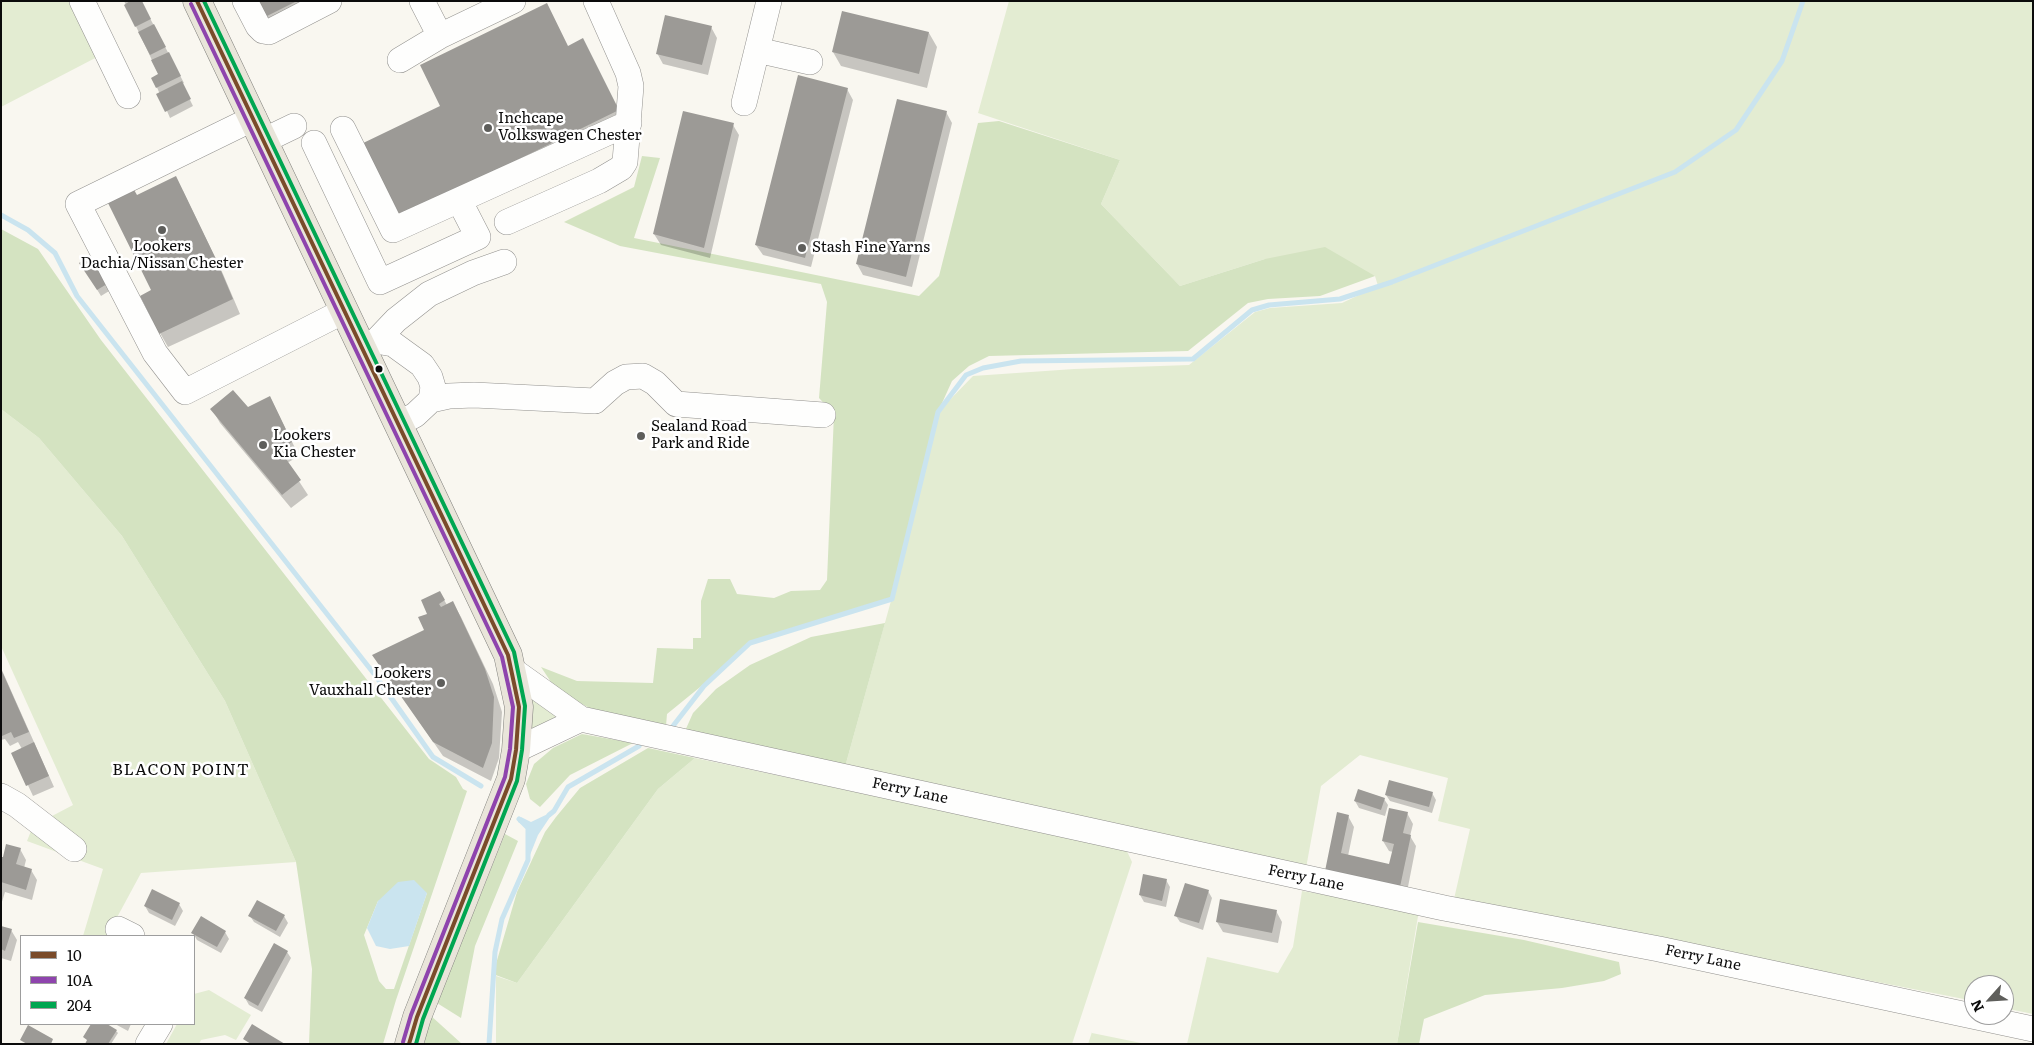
<!DOCTYPE html>
<style>
body{margin:0}
#map{position:relative;width:2034px;height:1045px;overflow:hidden;background:#f9f7f0;font-family:Literata,serif}
canvas{display:block}
.frame{position:absolute;inset:0;border:2px solid #0b0b0b;pointer-events:none}
.legend{position:absolute;left:20px;top:935px;width:175px;height:90px;box-sizing:border-box;background:#fff;border:1px solid #9d9d9d;margin:0;padding:6px 9px;list-style:none;font-size:15px;color:#0b0b0b}
.legend li{display:flex;align-items:center;gap:10px;height:25px}
.legend b{width:25px;border:1px solid #9d9d9d}
.north{position:absolute;left:1964px;top:975px;width:50px;height:50px;box-sizing:border-box;background:#fff;border:1px solid #9d9d9d;border-radius:50%;rotate:244deg;font-size:14px;font-weight:700;line-height:20px;text-align:center;color:#0b0b0b}
.north::after{content:'';display:block;margin:auto;width:18px;height:22px;background:#5e5e5b;clip-path:polygon(50% 0,100% 100%,50% 72%,0 100%)}
</style>
<div id="map">
<canvas width="2034" height="1045"></canvas>
<div class="frame"></div>
<ul class="legend">
<li><b style="height:6px;background:#7a4b2a"></b>10</li>
<li><b style="height:6px;background:#8e44ad"></b>10A</li>
<li><b style="height:6px;background:#00a651"></b>204</li>
</ul>
<div class="north">N</div>
</div>
<script>
const context = document.querySelector('canvas').getContext('2d');
context.lineJoin = 'round';
function fillPath(path, color) {
  context.fillStyle = color;
  context.fill(path, 'evenodd');
}
function poly(rows) {
  const path = new Path2D();
  for (const r of rows) {
    path.moveTo(r[0], r[1]);
    for (let i = 2; i < r.length; i += 2) path.lineTo(r[i], r[i + 1]);
  }
  return path;
}
function strokePath(path, color, width, dash) {
  context.strokeStyle = color;
  context.lineWidth = width;
  context.lineCap = dash ? 'butt' : 'round';
  context.setLineDash(dash || []);
  context.stroke(path);
}
function write(font, color, halo, rows, align = 'center') {
  context.font = font + ' Literata,serif';
  context.lineWidth = 5;
  context.setLineDash([]);
  context.textBaseline = 'middle';
  context.strokeStyle = halo;
  context.fillStyle = color;
  for (const [text, x, y, turn = 0] of rows) {
    context.save();
    context.translate(x, y);
    context.rotate((+turn || 0) * Math.PI / 180);
    context.textAlign = isNaN(turn) ? turn : align;
    if (halo) context.strokeText(text, 0, 0);
    context.fillText(text, 0, 0);
    context.restore();
  }
}
fillPath(poly([
 [1,1,75,1,101,55,1,107],
 [1009,1,2033,1,2033,1014,2004,1008,2004,985,1974,985,1974,1001,1454,899,1470,829,1438,821,1448,778,1360,755,1321,786,1306,868,845,767,894,590,938,412,973,376,1074,369,1189,365,1255,312,1270,308,1342,303,1378,286,1375,276,1265,259,1180,286,1101,204,1120,160,978,113],
 [1,409,39,438,122,536,225,701,296,862,141,873,107,936,83,936,103,869,27,841,33,826,73,805,1,646],
 [536,697,557,712,557,722,536,734,530,729,529,702],
 [695,758,1126,849,1132,862,1072,1044,496,1044,496,976,517,983,658,789],
 [1302,891,1419,910,1397,1044,1187,1044,1207,957,1278,973,1293,947],
 [209,990,251,1015,236,1040,225,1035,201,1040,199,1044,166,1044,177,1024,194,1024,194,994],
 [1092,1032,1092,1033,1146,1044,1088,1044]
]), '#e3ecd2');
fillPath(poly([
 [999,121,1120,160,1101,204,1180,286,1265,259,1325,247,1375,276,1320,296,1268,299,1248,303,1188,351,989,356,969,366,952,381,938,412,892,599,750,643,710,679,667,714,666,726,591,709,566,695,551,682,541,667,577,681,653,683,657,648,693,649,693,638,701,638,701,601,708,579,730,579,737,594,774,598,791,591,820,590,827,580,834,414,819,398,827,302,821,284,620,246,564,222,634,187,642,156,660,158,634,238,919,296,939,276,978,123],
 [1,229,38,249,101,340,429,759,456,777,463,789,467,791,396,1000,383,1044,309,1044,312,969,296,862,225,701,122,536,39,438,1,409],
 [427,893,394,989,386,989,379,981,364,935,378,901],
 [885,623,845,767,685,731,693,713,716,689,750,665,811,637],
 [582,734,633,743,570,775,540,807,530,799,526,784,534,764,553,748],
 [648,748,695,758,658,789,517,983,493,974,517,892,545,832,556,817,580,788],
 [505,834,518,841,475,946,461,1018,437,1003],
 [1418,922,1524,940,1619,962,1621,974,1604,981,1562,988,1485,995,1424,1019,1419,1044,1397,1044],
 [430,1015,462,1044,424,1044]
]), '#d4e3c1');
fillPath(poly([
 [554,811,538,835,528,860,528,828,518,822,519,819,521,817,531,822],
 [414,880,427,893,409,946,390,949,376,946,367,928,378,901,398,882]
]), '#cae4ef');
fillPath(poly([
 [124,1,141,1,184,83,182,84,193,106,170,118,153,78,159,75],
 [251,1,318,1,268,34],
 [711,27,717,38,708,75,663,64,657,53],
 [929,33,937,47,927,88,841,66,833,52],
 [583,40,624,121,401,231,568,47],
 [847,89,853,100,811,267,763,255,756,245],
 [946,112,952,123,912,287,863,275,857,264],
 [733,125,739,135,710,258,661,245,654,234],
 [183,191,223,274,240,314,168,347,160,333,137,196],
 [85,270,114,288,101,296],
 [270,397,299,456,287,463,308,495,291,508,220,423,212,409,247,408],
 [440,593,447,605,453,603,461,617,493,684,502,712,499,758,491,781,443,756,374,656,426,631,428,614],
 [1,668,54,787,33,796,13,753,22,749,18,742,10,746,5,739,1,740],
 [1432,793,1436,800,1432,813,1390,801,1386,795],
 [1384,799,1388,805,1385,816,1359,808,1355,801],
 [1407,813,1413,824,1410,836,1416,846,1406,897,1332,881,1348,816,1354,827,1348,856,1390,865,1393,852,1389,851,1383,841],
 [20,849,26,860,24,868,31,870,37,880,32,900,5,892,1,905,1,858],
 [1144,875,1166,880,1170,887,1166,907,1144,902,1140,895],
 [1208,891,1212,898,1203,930,1180,922,1176,916],
 [179,904,183,911,175,926,149,913,145,906],
 [1276,911,1282,922,1278,943,1223,932,1217,922],
 [250,916,284,916,288,923,280,937,254,922],
 [1,927,11,930,17,940,11,961,1,958],
 [225,932,229,939,221,953,197,940,193,933],
 [287,952,291,958,262,1012,249,1005,245,998],
 [93,1024,105,1024,116,1031,118,1033,111,1044,86,1044,89,1039,85,1037],
 [115,1024,131,1024,128,1031]
]), '#0003');
strokePath(poly([
 [1,215,28,230,55,253,77,296,375,675,433,757,481,786],
 [673,726,704,686,750,643,892,599,938,412,966,375,983,368,1021,361,1193,359,1252,310,1269,305,1340,299,1392,282,1675,172,1736,130,1782,61,1803,1],
 [549,815,554,811,568,787,639,746],
 [489,1044,495,952,502,919,528,860,528,828,519,819]
]), '#cae4ef', 5);
fillPath(poly([
 [130,1,142,1,151,19,135,27,124,5],
 [250,1,297,1,259,20],
 [547,3,568,46,583,38,619,110,393,221,357,146,440,106,420,65],
 [842,11,929,32,919,74,832,52],
 [665,15,712,26,702,65,656,54],
 [154,24,166,47,150,55,138,32],
 [169,52,181,76,156,88,151,78,158,74,151,60],
 [798,75,848,88,805,258,755,245],
 [182,81,191,99,165,112,156,94],
 [897,99,947,111,906,277,856,264],
 [683,111,734,123,704,248,653,234],
 [176,176,216,259,233,299,159,334,140,296,151,290,107,201,133,188,137,195],
 [94,253,112,281,97,290,79,263],
 [233,390,248,407,270,396,292,442,279,449,301,480,282,495,210,409],
 [440,591,445,600,439,604,441,607,453,601,485,669,494,697,492,743,483,768,433,742,372,655,424,630,418,617,427,614,421,600],
 [1,669,29,732,14,738,11,732,2,736,1,734],
 [34,742,49,776,26,786,11,753],
 [1389,780,1433,792,1429,807,1385,795],
 [1358,789,1385,798,1381,810,1354,801],
 [1389,808,1408,812,1403,833,1411,835,1400,887,1325,871,1337,812,1349,815,1341,853,1389,864,1394,844,1382,841],
 [6,844,21,848,16,864,32,869,26,890,1,882,1,857,3,857],
 [1143,874,1167,879,1162,901,1139,895],
 [1185,883,1209,890,1199,923,1174,916],
 [152,889,180,903,172,920,144,906],
 [1220,899,1277,910,1272,933,1216,922],
 [257,900,285,915,276,931,248,916],
 [201,916,226,931,217,947,191,933],
 [1,926,12,929,5,951,1,949],
 [274,943,288,951,258,1006,244,998],
 [91,1024,107,1024,117,1030,108,1044,85,1044,87,1040,83,1037],
 [252,1024,265,1032,285,1044,251,1044,243,1039],
 [28,1025,53,1039,51,1044,27,1044,20,1040]
]), '#9c9a96');
const minor = poly([
 [82,1,128,96],
 [245,1,258,26,263,31,269,32,329,1],
 [422,1,440,36],
 [757,50,810,62],
 [400,60,440,36,513,1],
 [744,103,769,1],
 [254,118,78,204,155,353,185,392,344,311],
 [343,129,393,230,629,123],
 [265,140,294,126],
 [314,143,380,282,478,237,459,200],
 [507,222,599,181,621,168,625,162,631,86,628,73,596,1],
 [376,341,393,344,422,365,430,377,433,387,431,400],
 [361,347,376,341,396,320,429,294,473,273,504,262],
 [398,424,415,415,431,400,449,396,474,395,595,401,615,383,626,377,643,376,655,383,676,404,823,415],
 [511,669,581,719],
 [516,750,581,719,1444,908,1659,949,2033,1029],
 [1,796,17,805,74,849],
 [118,929,132,936],
 [148,1044,160,1024]
]);
const major = poly([
 [197,1,508,655,519,707,516,750,511,779,417,1017,409,1044]
]);
strokePath(minor, '#92918e', 26);
strokePath(major, '#7f7f7b', 29);
strokePath(minor, '#fefefd', 25);
strokePath(major, '#e9e5da', 28);
strokePath(poly([
 [197,1,508,655,519,707,516,750,511,779,417,1017,409,1044]
]), '#7a4b2a', 4);
strokePath(poly([
 [191,4,502,657,513,707,510,749,505,777,411,1015,403,1042]
]), '#8e44ad', 4);
strokePath(poly([
 [204,1,514,652,525,706,522,750,517,781,423,1019,416,1044]
]), '#00a651', 4);
for (const [x, y, r, color] of [
 [488,128,5,"#5e5e5b"],
 [162,230,5,"#5e5e5b"],
 [802,248,5,"#5e5e5b"],
 [379,369,4.5,"#0b0b0b"],
 [641,436,5,"#5e5e5b"],
 [263,445,5,"#5e5e5b"],
 [441,683,5,"#5e5e5b"]
]) {
  const dot = new Path2D();
  dot.arc(x, y, r, 0, 2 * Math.PI);
  context.fillStyle = color;
  context.fill(dot);
  strokePath(dot, '#fff', 2);
}
write('15px', '#0b0b0b', '#fff', [
 ["Inchcape",498,119],
 ["Volkswagen Chester",498,136],
 ["Lookers",162,247,"center"],
 ["Dachia/Nissan Chester",162,264,"center"],
 ["Stash Fine Yarns",812,248],
 ["Sealand Road",651,427],
 ["Park and Ride",651,444],
 ["Lookers",273,436],
 ["Kia Chester",273,453],
 ["Lookers",431,674,"right"],
 ["Vauxhall Chester",431,691,"right"]
], 'left');
write('15px', '#0b0b0b', '#fff', [
 ["Ferry Lane",910,791,12],
 ["Ferry Lane",1306,878,12],
 ["Ferry Lane",1703,958,12]
]);
context.letterSpacing = '1px';
write('16px', '#0b0b0b', '#fff', [
 ["BLACON POINT",181,770]
]);
context.letterSpacing = '0px';
</script>
